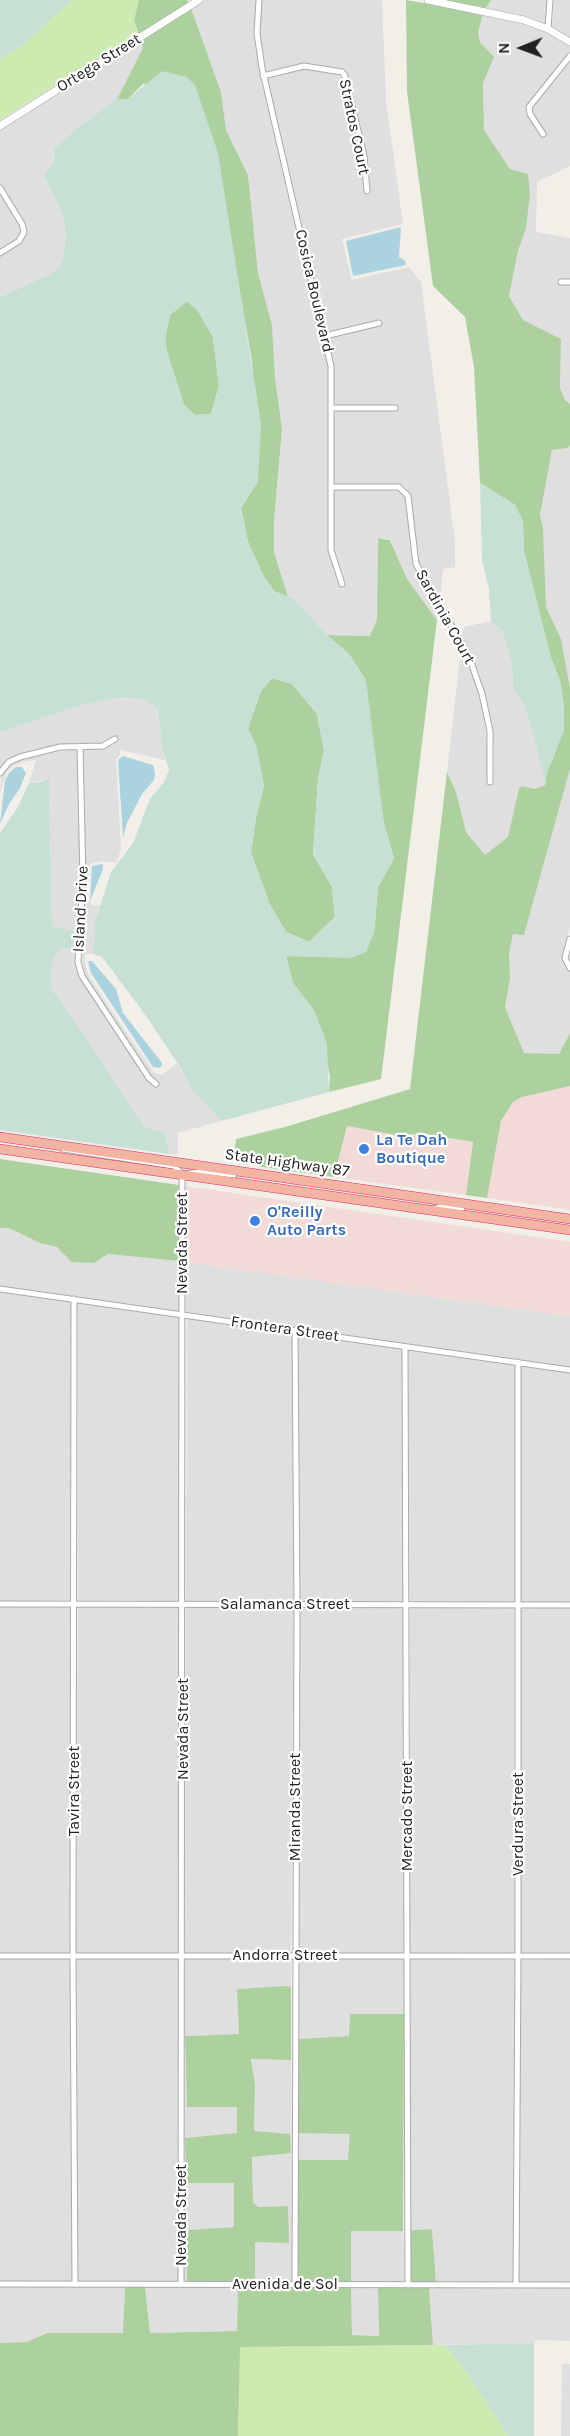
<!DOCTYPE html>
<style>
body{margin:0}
#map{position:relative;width:570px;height:2436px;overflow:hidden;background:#f2efe9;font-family:Karla,sans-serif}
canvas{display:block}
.north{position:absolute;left:492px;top:18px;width:60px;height:60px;-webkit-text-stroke:4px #fff;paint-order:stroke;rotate:269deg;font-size:16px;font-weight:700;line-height:24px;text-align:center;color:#222}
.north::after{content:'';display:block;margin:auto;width:21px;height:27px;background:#222;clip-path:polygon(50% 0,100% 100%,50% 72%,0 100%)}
</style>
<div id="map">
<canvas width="570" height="2436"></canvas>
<div class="north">N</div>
</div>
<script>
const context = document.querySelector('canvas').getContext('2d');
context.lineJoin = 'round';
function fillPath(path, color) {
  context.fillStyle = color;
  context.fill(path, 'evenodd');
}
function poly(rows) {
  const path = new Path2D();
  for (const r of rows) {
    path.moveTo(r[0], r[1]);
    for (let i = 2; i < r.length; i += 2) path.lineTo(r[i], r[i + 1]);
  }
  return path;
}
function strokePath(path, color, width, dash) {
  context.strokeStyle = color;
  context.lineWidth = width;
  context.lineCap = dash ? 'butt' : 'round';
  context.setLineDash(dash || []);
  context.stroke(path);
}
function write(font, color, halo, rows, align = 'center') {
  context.font = font + ' Karla,sans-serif';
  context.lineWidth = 4.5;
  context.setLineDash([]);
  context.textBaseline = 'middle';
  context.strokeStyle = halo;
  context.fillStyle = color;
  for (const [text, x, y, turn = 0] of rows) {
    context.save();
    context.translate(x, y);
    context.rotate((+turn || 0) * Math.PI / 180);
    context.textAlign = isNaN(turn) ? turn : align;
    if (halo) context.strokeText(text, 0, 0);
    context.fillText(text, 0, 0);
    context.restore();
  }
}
fillPath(poly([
 [204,0,256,0,254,33,260,74,328,366,328,549,340,587,346,585,334,549,334,490,398,489,405,497,413,565,439,608,437,620,407,579,390,539,378,538,377,619,370,636,327,635,295,599,288,597,274,552,274,521,282,429,275,377,272,325,258,273,248,175,226,130,221,92,191,8],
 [262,0,382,0,386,101,403,224,342,239,352,280,409,267,421,282,455,541,455,567,443,569,440,599,419,563,411,496,406,487,399,484,334,484,334,411,398,411,398,406,334,406,334,365,328,338,383,324,381,320,327,333,267,78,304,69,340,75,361,157,364,194,370,194,369,166,348,75,345,71,304,63,266,72,260,33],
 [491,0,547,0,546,25,524,17,486,8],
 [554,0,570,0,570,39,552,28],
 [483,13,522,22,545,30,570,45,570,51,526,107,527,115,542,137,547,135,533,113,532,108,570,61,570,166,537,182,536,232,570,238,570,279,558,280,558,285,570,285,570,404,565,400,560,388,561,339,523,320,509,295,518,251,526,228,510,169,484,130,483,83,494,57,480,42,478,33],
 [138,33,139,35,0,122,0,120],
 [141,40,143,48,117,99,77,128,54,149,55,160,44,175,63,215,66,236,63,259,58,270,49,275,0,297,0,256,20,243,27,232,25,223,0,183,0,129],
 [0,194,19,225,20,232,16,239,0,249],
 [570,445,570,688,561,639,546,608,543,527,540,515,552,450,568,448],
 [491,621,503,632,512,665,513,688,524,705,534,738,545,785,535,789,522,786,519,788,508,838,485,855,466,832,456,792,447,772,461,648,473,675,484,714,488,751,487,784,493,784,494,751,490,713,479,673,462,637,464,627],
 [124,697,144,700,158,709,162,748,165,760,120,750,120,755,116,759,121,849,116,863,102,861,90,864,87,901,91,902,91,905,100,905,95,922,93,954,85,954,85,962,88,974,107,1004,154,1073,162,1075,177,1063,190,1087,221,1121,178,1133,178,1153,174,1155,169,1154,165,1133,144,1127,80,1029,51,988,52,963,56,951,63,948,74,932,52,927,49,779,29,783,36,760,27,761,14,765,7,771,0,793,1,778,11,764,42,754,77,749,80,880,75,963,79,977,147,1079,156,1088,160,1084,152,1076,85,975,82,962,86,880,83,749,103,748,119,740,116,736,102,743,60,745,40,749,8,760,0,768,0,732,84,704],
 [570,769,570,927,562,957,564,966,570,972,570,1033,559,1055,524,1053,505,1007,510,979,509,954,513,933,524,935],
 [0,1228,9,1228,40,1243,57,1247,94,1263,108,1254,179,1261,179,1311,0,1286],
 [185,1262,570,1316,570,1367,186,1312],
 [0,1291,71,1301,72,1600,0,1601],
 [77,1302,180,1316,180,1601,78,1600],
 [187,1317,292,1333,294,1602,186,1601],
 [298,1334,402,1349,404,1601,300,1602],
 [408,1350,515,1365,515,1602,410,1601],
 [521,1366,570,1373,570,1602,521,1602],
 [0,1606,72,1606,70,1954,0,1953],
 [78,1606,180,1606,179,1953,76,1954],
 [186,1607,294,1607,291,1953,185,1953],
 [300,1607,404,1607,404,1953,297,1953],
 [410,1607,514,1607,515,1954,410,1953],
 [521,1607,570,1607,570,1954,521,1954],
 [355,1957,404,1959,404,2014,350,2014,349,2036,297,2039,297,1958],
 [291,1958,291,1987,237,1989,239,2034,185,2036,185,1959],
 [0,1959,70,1959,72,2281,0,2281],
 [76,1959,179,1959,178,2281,78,2281],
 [410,1959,515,1960,513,2283,436,2282,432,2229,411,2230],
 [570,1959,570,2283,519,2283,521,1960],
 [185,2048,187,2107,237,2107,237,2134,185,2138,234,2183,234,2227,187,2230,187,2281,184,2281],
 [251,2059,291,2060,292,2281,255,2281,255,2242,288,2206,257,2207,253,2201,252,2156,291,2152,290,2134,254,2132,255,2084],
 [298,2116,299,2133,351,2133,348,2160,298,2160],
 [351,2231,403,2231,405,2282,351,2282],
 [0,2286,238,2287,237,2331,150,2333,145,2287,125,2287,123,2333,47,2333,27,2342,0,2343],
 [351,2287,378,2287,379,2336,352,2335],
 [429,2288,570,2288,570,2341,535,2340,534,2343,433,2345],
 [562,2364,570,2364,570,2436,561,2436]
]), '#e0dfdf');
fillPath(poly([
 [570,1086,570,1210,487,1198,501,1121,513,1102,522,1097],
 [347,1126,396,1135,426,1134,473,1142,466,1195,334,1177],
 [185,1186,570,1242,570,1316,185,1262]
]), '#f2dad9');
fillPath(poly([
 [72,0,139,0,134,20,138,33,0,120,0,59,24,44],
 [445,2345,467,2373,508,2436,238,2436,239,2347]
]), '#cdebb0');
fillPath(poly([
 [139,0,187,0,189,3,139,35,134,20],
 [406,0,483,13,478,33,480,42,494,57,483,83,484,130,510,169,528,174,530,194,526,228,518,251,509,296,523,320,561,339,560,388,565,400,570,404,570,445,568,448,552,450,540,515,543,527,546,607,561,639,570,688,570,769,524,935,513,934,509,954,510,979,505,1007,524,1053,559,1054,570,1033,570,1086,522,1097,513,1102,501,1121,487,1198,466,1195,473,1142,426,1134,396,1135,347,1126,334,1177,262,1167,234,1158,236,1139,285,1127,410,1089,447,772,456,792,466,832,485,855,508,837,519,788,522,786,535,789,545,785,547,772,555,753,564,706,560,681,551,658,524,552,523,522,515,505,480,483,474,367,465,317,433,286,407,92],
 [442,0,491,0,486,8],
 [191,8,221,92,226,130,248,175,258,273,272,325,275,377,282,429,274,521,274,552,288,597,274,591,263,575,248,542,241,508,258,481,252,361,234,258,144,83,128,99,117,99,143,48,141,40],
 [187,301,198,311,213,337,219,386,211,414,195,415,184,405,167,352,165,338,170,315],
 [378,538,390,540,407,579,437,620,381,1079,329,1092,330,1076,315,1012,293,983,286,956,332,957,374,933,378,887,394,858,384,824,378,784,350,655,327,635,370,636,377,619],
 [272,678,292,684,317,714,324,751,318,779,313,854,332,887,335,917,309,942,286,932,270,905,251,853,256,817,264,786,248,728,261,691],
 [0,1159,179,1185,179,1261,108,1254,94,1263,72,1262,57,1247,40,1243,9,1228,0,1228],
 [284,1986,291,1987,291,2060,251,2059,255,2084,254,2131,290,2134,291,2153,252,2157,253,2202,258,2207,288,2206,289,2243,255,2242,255,2281,187,2281,187,2230,234,2227,234,2183,187,2183,185,2138,237,2133,237,2107,187,2107,185,2036,239,2034,237,1989],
 [350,2014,404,2014,403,2231,351,2231,351,2282,298,2281,298,2160,348,2160,350,2134,298,2133,297,2039,349,2036],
 [432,2229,436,2282,411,2282,411,2230],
 [125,2287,145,2287,150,2333,237,2331,238,2287,351,2287,352,2335,379,2336,378,2287,429,2288,433,2345,240,2347,238,2436,0,2436,0,2343,27,2342,47,2333,123,2333]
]), '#add19e');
fillPath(poly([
 [0,0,72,0,24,44,0,59],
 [162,71,187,77,195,85,218,153,261,423,258,481,241,508,248,542,263,575,274,591,295,599,327,635,350,655,366,680,384,824,394,858,378,887,374,933,366,952,351,958,286,956,293,983,315,1012,327,1043,329,1092,221,1121,190,1087,180,1067,144,1013,102,957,93,954,95,922,111,872,133,843,150,799,164,782,169,770,162,748,158,709,144,700,124,697,84,704,0,732,0,297,49,275,58,269,63,259,66,236,63,215,44,175,55,160,54,149,77,128,117,99,128,99],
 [187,301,198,311,213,337,219,386,211,414,195,415,184,405,167,352,165,338,170,315],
 [272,678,292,684,317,714,324,750,318,779,313,854,332,887,335,917,309,942,286,932,270,905,251,853,256,817,264,786,257,747,248,728,261,691],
 [480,483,515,505,523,522,524,552,551,658,560,681,564,706,564,731,547,772,545,785,534,738,524,705,513,688,512,665,503,632,491,621,489,589,482,560],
 [49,778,52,927,74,931,74,949,63,948,56,952,52,963,51,988,80,1029,144,1127,165,1133,169,1154,0,1130,0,833,18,807,29,783,41,782],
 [534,2343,534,2436,508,2436,467,2373,445,2345]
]), '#c6e0d4');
fillPath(poly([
 [401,227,399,257,405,261,406,265,353,276,346,241],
 [123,756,153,765,155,773,154,780,142,794,127,823,123,837,118,760],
 [16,767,22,767,26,773,20,788,9,804,0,824,5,781,9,773],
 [103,864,103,869,90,901,92,866],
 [88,961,92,961,116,989,123,1013,162,1063,162,1066,159,1068,153,1067,91,973]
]), '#aad3df');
const minor = poly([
 [259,0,257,33,262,68,331,366,331,550,342,584],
 [548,29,550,0],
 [263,76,304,66,342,72,345,76,364,156,367,191],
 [543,134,530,114,529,107,570,56],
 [0,188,22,224,24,232,19,241,0,253],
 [561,282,570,282],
 [325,336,379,323],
 [331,408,395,408],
 [331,487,399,487,408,496,416,564,469,656,482,694,490,731,490,782],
 [80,746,83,880,78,962,82,976,149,1078,156,1084],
 [0,773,9,762,20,757,60,747,103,746,115,739],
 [570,939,565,958,570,968],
 [63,1149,174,1166,181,1173],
 [190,1173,208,1172,234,1175],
 [432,1210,441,1206,462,1208],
 [0,1289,570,1370],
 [74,1299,73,1956,75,2284],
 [405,1347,408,2285],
 [0,1604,570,1605],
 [0,1956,570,1956],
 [0,2284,570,2285],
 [181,2284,182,1174],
 [295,2284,297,1605,295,1330],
 [516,2285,518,1957,518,1362]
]);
const tertiary = poly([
 [428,0,524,20,548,29,570,42],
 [0,126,199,0]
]);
const trunk = poly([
 [0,1137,570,1219],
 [0,1149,570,1230]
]);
strokePath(minor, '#a9a9a9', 7);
strokePath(tertiary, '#a9a9a9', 8);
strokePath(trunk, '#dc2a67', 10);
strokePath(minor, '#fff', 5);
strokePath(tertiary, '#fff', 7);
strokePath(trunk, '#f2b4a3', 9);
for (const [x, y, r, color] of [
 [364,1149,6,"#3f7fe0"],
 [255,1221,6,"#3f7fe0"]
]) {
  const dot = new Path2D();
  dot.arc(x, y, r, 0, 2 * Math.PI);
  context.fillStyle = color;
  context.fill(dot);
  strokePath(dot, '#fff', 2);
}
write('16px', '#222', '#fff', [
 ["Ortega Street",99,63,-32],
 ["Stratos Court",354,127,78],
 ["Cosica Boulevard",314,291,77],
 ["Sardinia Court",445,617,61],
 ["Island Drive",81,909,-87],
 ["State Highway 87",287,1163,8],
 ["Nevada Street",182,1243,-90],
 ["Frontera Street",285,1329,8],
 ["Salamanca Street",285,1604],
 ["Nevada Street",183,1729,-90],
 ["Tavira Street",74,1791,-90],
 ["Miranda Street",295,1807,-90],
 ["Mercado Street",407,1816,-90],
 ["Verdura Street",518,1824,-90],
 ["Andorra Street",285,1955],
 ["Nevada Street",181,2215,-90],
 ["Avenida de Sol",285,2284]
]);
write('bold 16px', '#366cbe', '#fff', [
 ["La Te Dah",376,1140],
 ["Boutique",376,1158],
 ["O'Reilly",267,1212],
 ["Auto Parts",267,1230]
], 'left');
</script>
